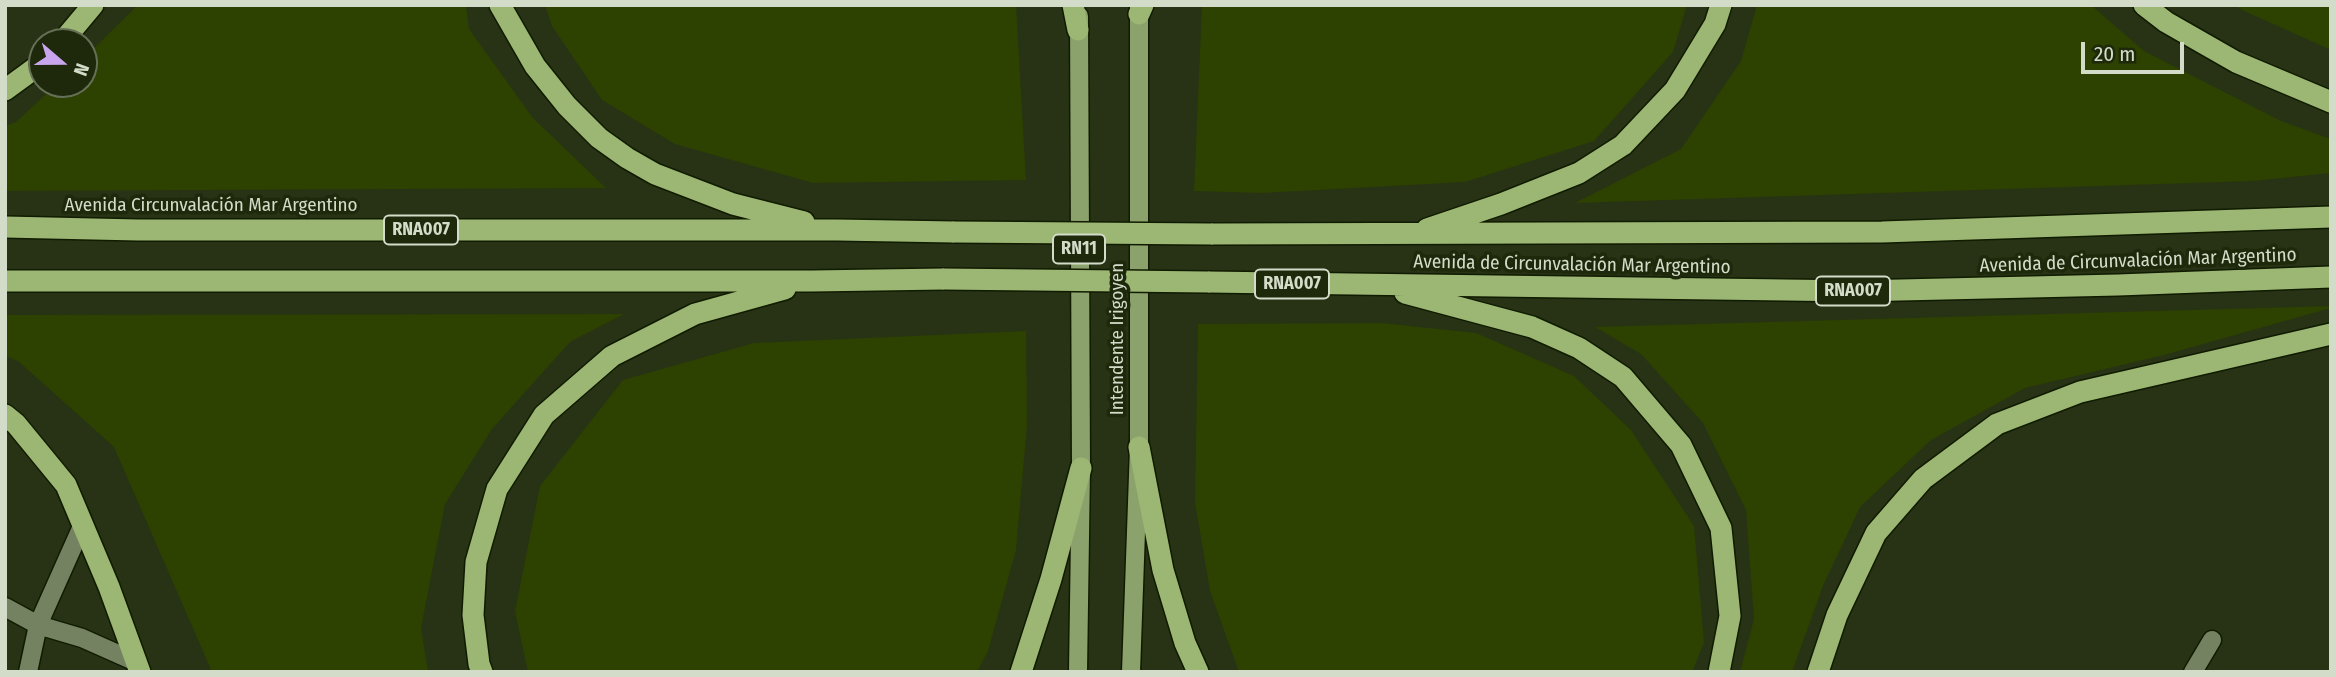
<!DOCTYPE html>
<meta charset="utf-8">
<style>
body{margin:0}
#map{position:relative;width:2336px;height:677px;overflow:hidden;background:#283315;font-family:"Fira Sans Condensed",sans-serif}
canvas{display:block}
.frame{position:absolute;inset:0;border:7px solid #d3dbc9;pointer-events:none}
.north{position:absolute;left:28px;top:28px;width:70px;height:70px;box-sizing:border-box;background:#1e290b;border:2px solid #667057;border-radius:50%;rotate:110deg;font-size:19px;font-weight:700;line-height:28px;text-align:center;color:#d3dbc9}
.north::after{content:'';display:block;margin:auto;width:24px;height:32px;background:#c9a5ee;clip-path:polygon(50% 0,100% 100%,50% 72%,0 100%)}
.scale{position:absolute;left:2081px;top:42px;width:103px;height:32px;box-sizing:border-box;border:4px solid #d3dbc9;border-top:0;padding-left:9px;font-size:21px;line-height:24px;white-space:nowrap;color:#d3dbc9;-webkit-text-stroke:5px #1e290b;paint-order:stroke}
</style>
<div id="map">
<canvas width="2336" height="677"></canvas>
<div class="frame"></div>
<div class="north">N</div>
<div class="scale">20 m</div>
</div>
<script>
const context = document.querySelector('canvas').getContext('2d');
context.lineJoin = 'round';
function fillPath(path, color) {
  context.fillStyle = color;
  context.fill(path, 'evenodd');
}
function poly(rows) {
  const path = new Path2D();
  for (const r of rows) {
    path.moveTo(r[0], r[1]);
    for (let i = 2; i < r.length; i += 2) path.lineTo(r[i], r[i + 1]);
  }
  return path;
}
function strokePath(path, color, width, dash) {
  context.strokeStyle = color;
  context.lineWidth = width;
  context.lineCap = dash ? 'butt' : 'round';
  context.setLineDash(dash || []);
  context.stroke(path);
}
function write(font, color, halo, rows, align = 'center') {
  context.font = font + ' "Fira Sans Condensed",sans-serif';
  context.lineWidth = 7;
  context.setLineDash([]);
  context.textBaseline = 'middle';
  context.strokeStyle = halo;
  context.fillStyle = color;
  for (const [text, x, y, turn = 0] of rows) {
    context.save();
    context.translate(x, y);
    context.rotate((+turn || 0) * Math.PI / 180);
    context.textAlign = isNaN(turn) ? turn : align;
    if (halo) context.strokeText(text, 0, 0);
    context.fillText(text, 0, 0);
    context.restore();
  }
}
fillPath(poly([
 [138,5,466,5,469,29,533,118,606,188,5,191,5,126,16,122,57,84,84,84,84,58],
 [545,5,1016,5,1026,180,813,183,675,144,602,100,552,26],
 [1202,5,1687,5,1673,52,1594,141,1465,182,1262,193,1194,191],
 [1757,5,2091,5,2144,51,2281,121,2331,139,2331,173,2253,181,1575,203,1681,149,1741,61],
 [2234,5,2331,5,2331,50,2242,10],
 [2331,306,2331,308,2164,355,2025,388,1931,440,1860,507,1823,586,1792,672,1740,672,1754,619,1746,510,1703,423,1641,354,1595,327],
 [624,314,570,342,492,429,445,504,421,628,428,672,212,672,114,447,18,361,5,356,5,315],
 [1382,323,1476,333,1574,376,1631,430,1694,526,1704,643,1692,672,1239,672,1210,591,1195,502,1198,324],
 [1026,331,1027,425,1016,550,988,651,977,672,528,672,515,611,540,486,623,380,754,343]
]), '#2d4100');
const minor = poly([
 [5,607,38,625,82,638,136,662],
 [28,672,38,625,83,524],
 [2193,672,2212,640]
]);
const major = poly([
 [1078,672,1081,468,1079,16],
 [1131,672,1139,447,1139,5]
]);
const highway = poly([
 [500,5,535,66,567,106,599,138,627,158,655,174,733,204,804,222],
 [1073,5,1078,30],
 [2144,5,2166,22,2236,62,2331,102],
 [1139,14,1143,5],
 [62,42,93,5],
 [5,90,42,63],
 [5,227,138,230,837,230,954,232],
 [1427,229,1501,204,1579,173,1623,145,1675,90,1715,24,1721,5],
 [1211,234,1882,232,2331,217],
 [5,281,812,281,944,279],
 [1208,282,1857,291,2118,285,2331,277],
 [1405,293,1532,327,1579,348,1623,377,1681,445,1721,528,1730,616,1719,672],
 [5,415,16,424,66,485,109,587,140,672],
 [1139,447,1163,570,1185,643,1198,672],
 [482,672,479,664,473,615,476,562,497,489,544,415,612,356,695,314,785,289],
 [1021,672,1051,579,1081,468],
 [1818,672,1837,615,1876,533,1923,479,1997,424,2080,392,2331,334]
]);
strokePath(minor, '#111b00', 21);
strokePath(major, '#111b00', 21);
strokePath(highway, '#111b00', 24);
strokePath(minor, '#748261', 18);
strokePath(major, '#8ba26c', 18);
strokePath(highway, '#9bb773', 21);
const highwayBridge = poly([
 [954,232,1211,234],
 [944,279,1208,282]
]);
strokePath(highwayBridge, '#111b00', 24, []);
strokePath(highwayBridge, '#9bb773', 21);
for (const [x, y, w] of [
 [421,230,74],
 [1079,249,52],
 [1292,284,74],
 [1853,291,74]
]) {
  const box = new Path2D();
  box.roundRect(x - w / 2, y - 14.5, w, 29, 5);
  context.fillStyle = '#1e290b';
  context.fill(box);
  strokePath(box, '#d3dbc9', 2);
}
write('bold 18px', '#d3dbc9', null, [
 ["RNA007",421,230],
 ["RN11",1079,249],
 ["RNA007",1292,284],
 ["RNA007",1853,291]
]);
write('19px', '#d3dbc9', '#1e290b', [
 ["Avenida Circunvalación Mar Argentino",211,206],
 ["Avenida de Circunvalación Mar Argentino",2138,261,-2],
 ["Avenida de Circunvalación Mar Argentino",1572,265,1],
 ["Intendente Irigoyen",1118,339,-90]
]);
</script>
